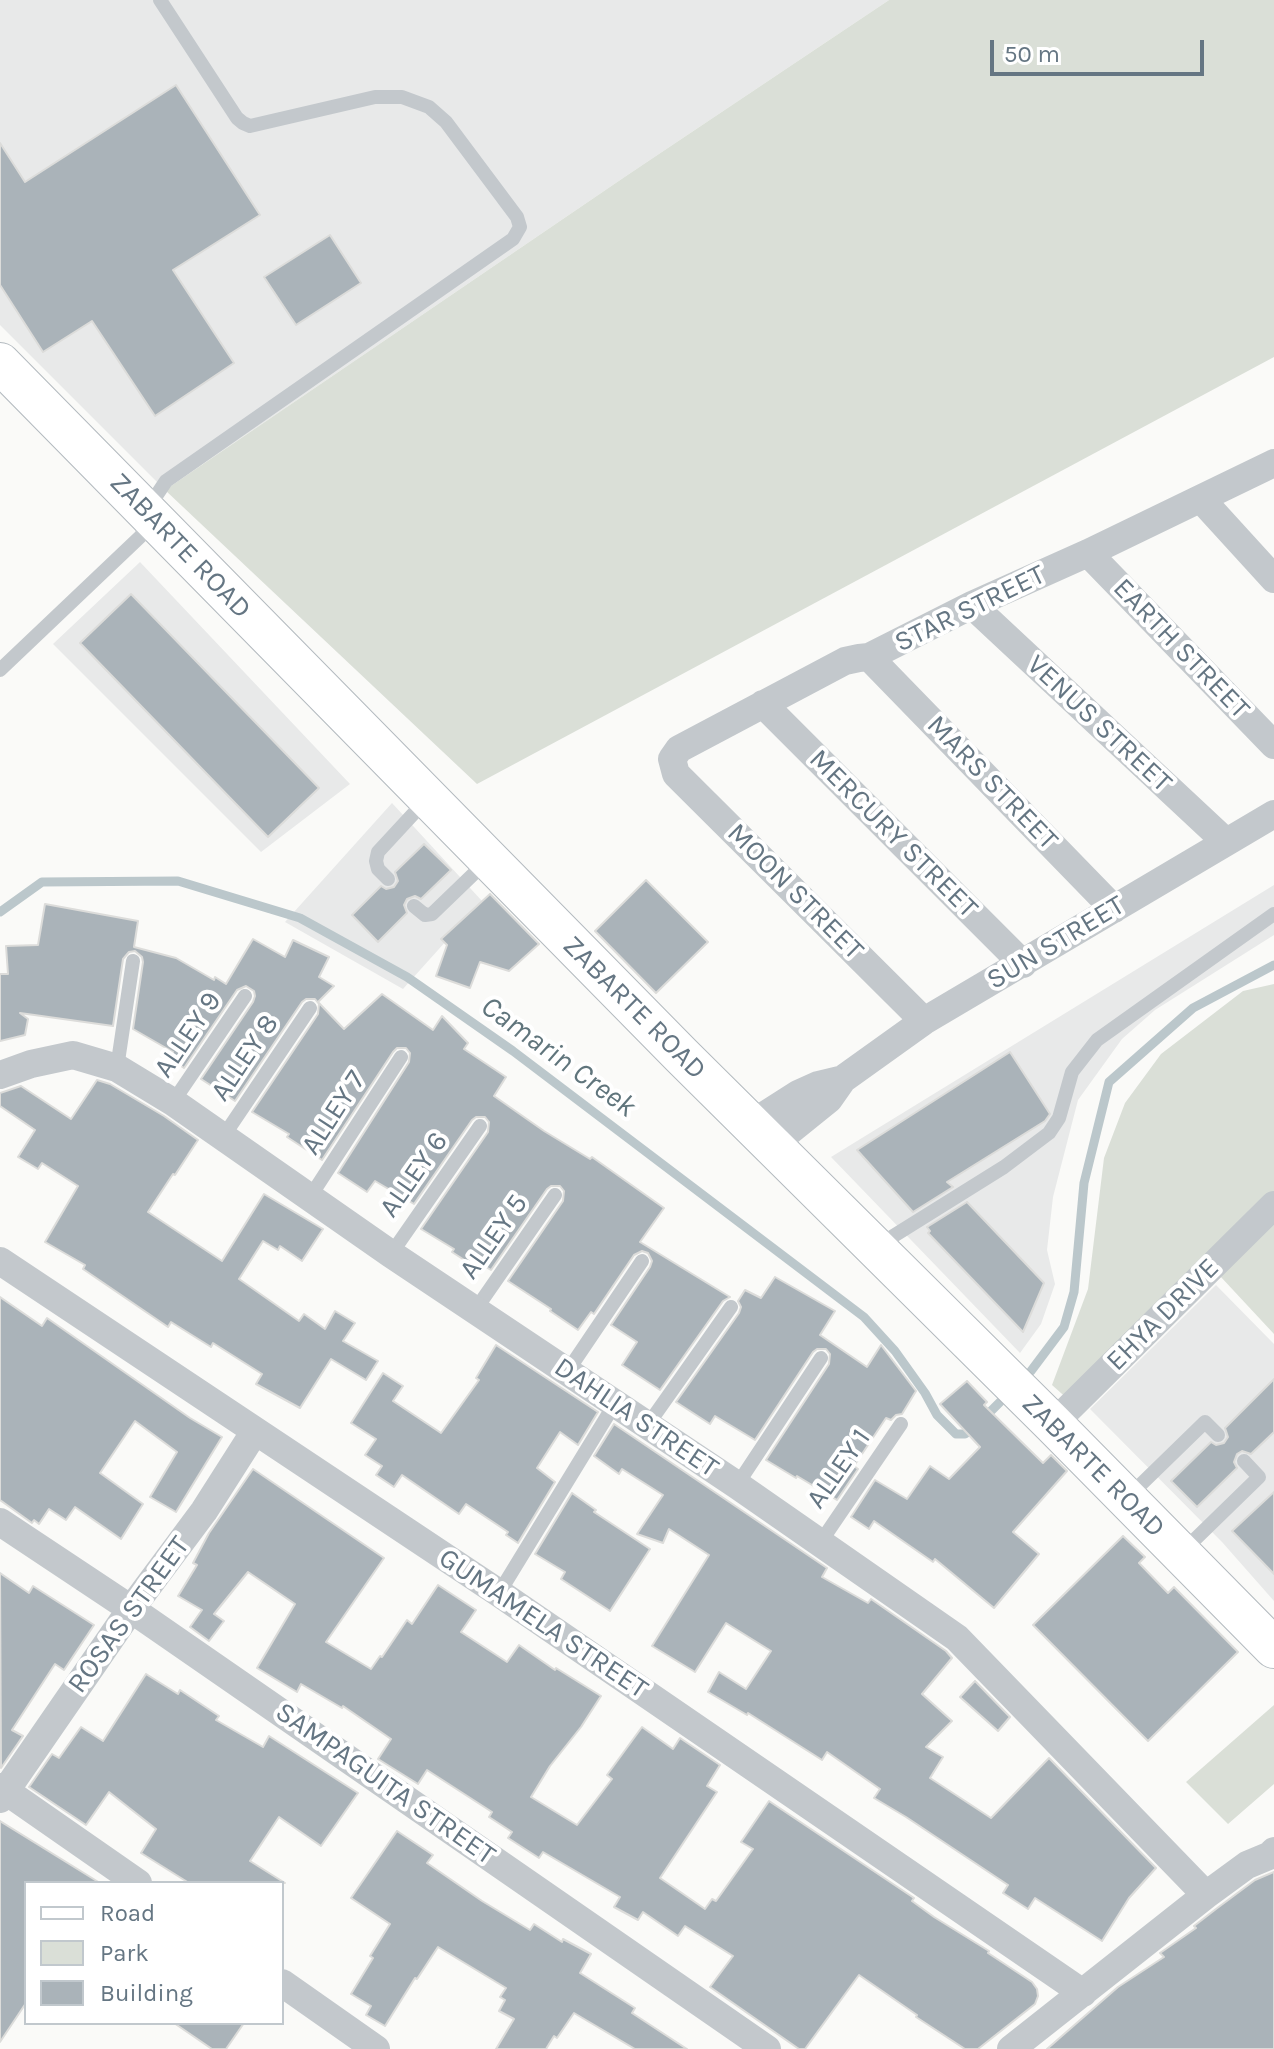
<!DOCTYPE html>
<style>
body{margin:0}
#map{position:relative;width:1274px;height:2049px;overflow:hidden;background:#fafaf8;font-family:Karla,sans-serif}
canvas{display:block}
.legend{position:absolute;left:24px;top:1881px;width:260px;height:144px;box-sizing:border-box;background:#fff;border:2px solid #c1c8cd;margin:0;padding:10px 14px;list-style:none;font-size:24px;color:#657683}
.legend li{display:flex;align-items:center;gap:16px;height:40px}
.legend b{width:40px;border:2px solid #c1c8cd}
.scale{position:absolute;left:990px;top:40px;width:214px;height:36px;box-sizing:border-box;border:4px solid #657683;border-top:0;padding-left:10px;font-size:24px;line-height:28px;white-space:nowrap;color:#657683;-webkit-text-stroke:6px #fff;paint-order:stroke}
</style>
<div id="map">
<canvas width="1274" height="2049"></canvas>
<ul class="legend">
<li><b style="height:10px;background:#fff"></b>Road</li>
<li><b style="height:22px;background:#dadfd7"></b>Park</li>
<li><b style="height:22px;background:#aab3b9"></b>Building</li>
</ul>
<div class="scale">50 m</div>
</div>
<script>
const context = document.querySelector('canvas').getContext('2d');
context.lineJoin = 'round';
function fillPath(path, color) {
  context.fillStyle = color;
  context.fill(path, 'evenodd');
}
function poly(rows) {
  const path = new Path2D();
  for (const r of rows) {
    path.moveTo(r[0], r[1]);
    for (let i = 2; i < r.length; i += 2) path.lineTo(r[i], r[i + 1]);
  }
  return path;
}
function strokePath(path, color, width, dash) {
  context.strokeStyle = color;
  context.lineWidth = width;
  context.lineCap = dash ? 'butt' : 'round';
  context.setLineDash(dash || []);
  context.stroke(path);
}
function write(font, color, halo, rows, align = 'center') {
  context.font = font + ' Karla,sans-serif';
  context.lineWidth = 8;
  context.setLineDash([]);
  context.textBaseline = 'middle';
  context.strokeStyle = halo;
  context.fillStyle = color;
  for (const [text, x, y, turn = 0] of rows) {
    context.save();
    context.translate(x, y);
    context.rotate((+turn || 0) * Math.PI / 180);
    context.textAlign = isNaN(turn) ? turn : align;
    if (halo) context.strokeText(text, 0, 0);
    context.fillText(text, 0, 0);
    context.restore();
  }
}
fillPath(poly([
 [0,0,889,0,626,176,165,490,0,325],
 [140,562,350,784,261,852,53,644],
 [392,803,482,901,403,989,285,922],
 [1274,885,1274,935,1155,1010,1122,1039,1078,1100,1053,1197,1047,1250,1055,1284,1041,1324,1020,1353,831,1157],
 [1216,1285,1274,1344,1274,1601,1222,1542,1090,1409]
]), '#e8e9e9');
fillPath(poly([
 [889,0,1274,0,1274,357,477,784,165,490,626,176],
 [1274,984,1274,1334,1220,1276,1080,1410,1052,1385,1088,1289,1104,1158,1125,1103,1161,1054,1243,991],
 [1274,1705,1274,1784,1228,1824,1186,1782]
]), '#dadfd7');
strokePath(poly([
 [0,912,42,882,178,881,300,918,407,977,513,1051,864,1317,895,1351,925,1393,937,1415,956,1434,965,1434,974,1428,1000,1402],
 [1031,1371,1064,1327,1074,1292,1084,1183,1109,1082,1193,1008,1274,965]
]), '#bbc7cb', 9);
const building = poly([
 [176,85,260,215,173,270,234,363,155,416,92,321,43,352,0,285,0,143,25,182,176,85],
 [330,235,361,283,296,325,264,277,330,235],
 [131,594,319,788,268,837,80,643,131,594],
 [424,844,451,870,421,899,415,896,407,899,404,905,407,913,378,942,352,915,381,886,386,889,394,887,398,881,395,872,424,844],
 [646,880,708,942,656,993,595,931,646,880],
 [490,894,539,944,509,971,480,962,470,988,436,976,447,945,441,939,490,894],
 [45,904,138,921,134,947,176,958,214,980,215,977,226,984,253,939,285,957,293,940,329,957,319,977,334,986,318,1002,344,1029,382,994,433,1030,442,1016,468,1043,464,1049,506,1077,494,1096,544,1131,590,1159,592,1157,664,1208,640,1242,730,1297,723,1301,660,1390,622,1365,637,1342,611,1325,650,1267,652,1261,648,1253,642,1251,634,1255,594,1314,591,1312,578,1330,550,1311,551,1309,508,1281,563,1201,564,1191,560,1186,551,1186,547,1189,491,1270,475,1261,472,1265,452,1252,454,1249,421,1229,488,1132,489,1122,485,1117,476,1117,472,1120,414,1204,375,1181,367,1192,338,1173,409,1062,410,1053,406,1048,397,1048,393,1052,322,1160,287,1137,289,1134,252,1112,318,1014,319,1004,315,999,306,999,302,1002,235,1101,201,1079,253,1002,255,996,254,991,246,986,237,990,184,1068,169,1058,173,1052,133,1029,143,962,142,957,135,951,129,952,123,959,113,1026,20,1013,28,1019,25,1035,0,1041,0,974,8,974,6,946,38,945,45,904],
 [1010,1052,1050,1114,1045,1121,947,1182,953,1187,913,1212,857,1150,1010,1052],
 [97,1080,110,1084,164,1116,198,1140,175,1175,173,1174,148,1212,222,1261,264,1194,323,1229,302,1261,280,1246,278,1250,263,1241,239,1279,299,1321,304,1314,325,1329,335,1311,355,1323,343,1341,378,1361,366,1380,331,1359,300,1408,256,1384,262,1374,213,1343,211,1347,171,1322,168,1327,83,1269,85,1265,45,1242,78,1186,42,1163,38,1169,18,1157,35,1130,0,1106,0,1093,21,1086,71,1119,97,1080],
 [967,1202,1044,1283,1023,1332,928,1233,930,1231,927,1227,967,1202],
 [775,1277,835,1311,820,1335,867,1367,881,1345,916,1391,902,1414,896,1415,891,1420,886,1418,854,1466,858,1469,837,1500,797,1476,796,1478,766,1460,829,1364,830,1354,826,1349,817,1349,813,1352,755,1440,715,1416,710,1424,676,1402,739,1313,741,1307,738,1301,745,1290,761,1298,775,1277],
 [0,1297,42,1326,47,1318,190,1418,222,1437,176,1512,150,1497,177,1452,135,1421,100,1473,143,1504,121,1539,75,1507,66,1520,49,1509,39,1524,34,1520,32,1523,0,1500,0,1297],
 [496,1345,598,1412,578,1445,560,1432,537,1468,555,1482,518,1543,506,1535,508,1532,466,1504,459,1514,402,1475,394,1487,376,1475,382,1466,365,1455,376,1439,351,1423,383,1373,403,1386,393,1401,441,1433,479,1380,476,1378,496,1345],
 [1274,1379,1274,1432,1251,1454,1242,1451,1237,1454,1234,1462,1237,1468,1197,1507,1171,1481,1211,1442,1216,1445,1224,1443,1228,1437,1225,1428,1274,1379],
 [967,1381,987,1402,984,1405,1043,1463,1051,1455,1067,1471,1013,1532,1039,1554,994,1608,935,1559,933,1562,874,1521,869,1529,851,1517,875,1480,907,1499,930,1466,949,1479,980,1447,940,1404,967,1381],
 [614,1424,827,1568,822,1577,868,1603,871,1599,946,1651,952,1658,922,1694,952,1721,926,1747,943,1757,930,1778,991,1818,1049,1758,1156,1868,1129,1898,1102,1941,1035,1898,1028,1909,1003,1893,1008,1885,906,1817,874,1798,880,1789,827,1752,822,1760,748,1713,747,1715,708,1692,719,1672,746,1689,771,1651,726,1623,695,1672,652,1646,709,1555,669,1529,663,1543,637,1534,663,1495,622,1469,619,1474,594,1456,614,1424],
 [253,1469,384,1558,326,1642,371,1669,380,1656,382,1657,407,1620,412,1624,438,1585,476,1610,461,1632,507,1662,519,1645,555,1670,556,1668,601,1696,581,1727,550,1766,531,1797,577,1825,612,1779,607,1775,642,1727,673,1749,680,1738,720,1765,707,1786,717,1792,660,1878,705,1909,712,1899,716,1901,753,1849,741,1842,769,1801,914,1898,912,1901,934,1917,989,1951,988,1953,1032,1982,1037,1989,1038,1996,1035,2004,978,2049,965,2049,916,2017,917,2015,859,1975,805,2049,799,2049,710,1987,733,1956,685,1926,678,1936,643,1912,638,1920,614,1907,620,1897,543,1852,539,1858,508,1838,512,1832,489,1817,492,1812,427,1770,418,1784,378,1759,391,1739,343,1706,342,1708,301,1684,297,1692,257,1668,295,1604,248,1572,214,1614,224,1621,209,1641,190,1627,202,1610,178,1596,197,1565,193,1563,209,1533,253,1469],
 [1274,1492,1274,1574,1232,1531,1274,1492],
 [572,1493,596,1510,594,1512,650,1549,610,1611,561,1579,565,1572,535,1554,572,1493],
 [1123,1536,1145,1557,1139,1563,1168,1593,1174,1587,1238,1652,1148,1741,1033,1625,1123,1536],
 [0,1573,29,1593,33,1586,94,1625,64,1670,55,1664,12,1730,23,1736,1,1768,0,1573],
 [146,1674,178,1694,180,1690,219,1716,216,1720,263,1747,269,1736,358,1793,321,1846,279,1817,250,1861,285,1883,189,1883,141,1853,156,1829,109,1792,86,1825,29,1787,52,1754,59,1758,81,1727,103,1741,146,1674],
 [975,1681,1010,1717,998,1731,960,1697,975,1681],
 [0,1821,100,1883,26,1883,26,2003,0,2042,0,1821],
 [397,1831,433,1855,427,1863,482,1901,530,1930,534,1924,562,1942,563,1939,591,1954,580,1973,635,2008,632,2013,687,2049,635,2049,574,2013,557,2038,554,2036,546,2049,496,2049,514,2019,499,2011,505,2000,500,1997,506,1988,438,1947,417,1979,415,1978,385,2026,366,2015,371,2006,351,1994,373,1958,370,1956,390,1924,351,1898,397,1831],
 [1274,1872,1274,2049,1047,2049,1118,1987,1164,1957,1160,1953,1196,1928,1194,1926,1216,1909,1255,1880,1274,1872],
 [174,2023,244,2023,226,2049,212,2049,174,2023]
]);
fillPath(building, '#aab3b9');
strokePath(building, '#dcdcda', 2);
const secondary = poly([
 [0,363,682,1056,1053,1424,1274,1648]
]);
strokePath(secondary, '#b3babf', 42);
strokePath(poly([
 [0,670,142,535,146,511,166,481,513,239,520,227,517,217,446,122,429,107,402,97,375,97,250,126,243,123,237,118,160,0],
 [388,879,378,869,376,861,378,852,427,799],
 [414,906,425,915,432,914,488,860],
 [117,1068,133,961],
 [173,1102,245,996],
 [223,1137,310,1008],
 [310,1197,401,1057],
 [879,1245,1004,1167,1049,1133,1059,1118,1072,1072,1097,1040,1274,914],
 [391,1254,480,1126],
 [476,1309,555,1195],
 [567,1372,642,1261],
 [647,1426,731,1307],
 [737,1485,821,1358],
 [1129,1496,1205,1422,1218,1435],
 [820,1543,901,1424],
 [1183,1551,1259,1477,1244,1461],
 [499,1593,614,1405]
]), '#c3c8cc', 14);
strokePath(poly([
 [1201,499,1274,579],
 [1088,553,1274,745],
 [972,605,1226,842],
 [869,657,1114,909],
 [763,704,1023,964],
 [924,1021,676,774,672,759,679,749,845,661,859,658,869,657,972,605,1088,553,1274,463],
 [0,1075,31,1064,73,1055,117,1068,173,1102,391,1254,737,1485,957,1638,1206,1895],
 [751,1124,798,1094,818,1085,843,1079],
 [772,1145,829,1099,843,1079,924,1021,1274,814],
 [0,1261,499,1593,1083,1993],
 [1053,1424,1274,1205],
 [0,1522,131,1609,767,2049],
 [0,1787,138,1883],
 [0,1799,131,1609,204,1511,255,1431],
 [282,1983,376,2049],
 [1011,2049,1206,1895,1247,1865,1271,1855,1274,1851]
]), '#c3c8cc', 28);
strokePath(secondary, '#fff', 40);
write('28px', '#657683', '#fff', [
 ["ZABARTE ROAD",180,546,46],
 ["STAR STREET",970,609,-26],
 ["EARTH STREET",1181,649,46],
 ["VENUS STREET",1099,724,43],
 ["MARS STREET",992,783,46],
 ["MERCURY STREET",893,834,45],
 ["MOON STREET",795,892,45],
 ["SUN STREET",1056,943,-31],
 ["ZABARTE ROAD",634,1008,45],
 ["ALLEY 9",188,1035,-56],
 ["ALLEY 8",245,1058,-56],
 ["ALLEY 7",334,1113,-57],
 ["ALLEY 6",414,1175,-55],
 ["ALLEY 5",494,1237,-55],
 ["EHYA DRIVE",1163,1315,-45],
 ["DAHLIA STREET",636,1418,34],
 ["ZABARTE ROAD",1093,1466,45],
 ["ALLEY 1",839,1469,-55],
 ["ROSAS STREET",129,1615,-54],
 ["GUMAMELA STREET",543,1624,34],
 ["SAMPAGUITA STREET",385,1784,35]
]);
write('italic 30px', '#60757c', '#fff', [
 ["Camarin Creek",558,1057,36]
]);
</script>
